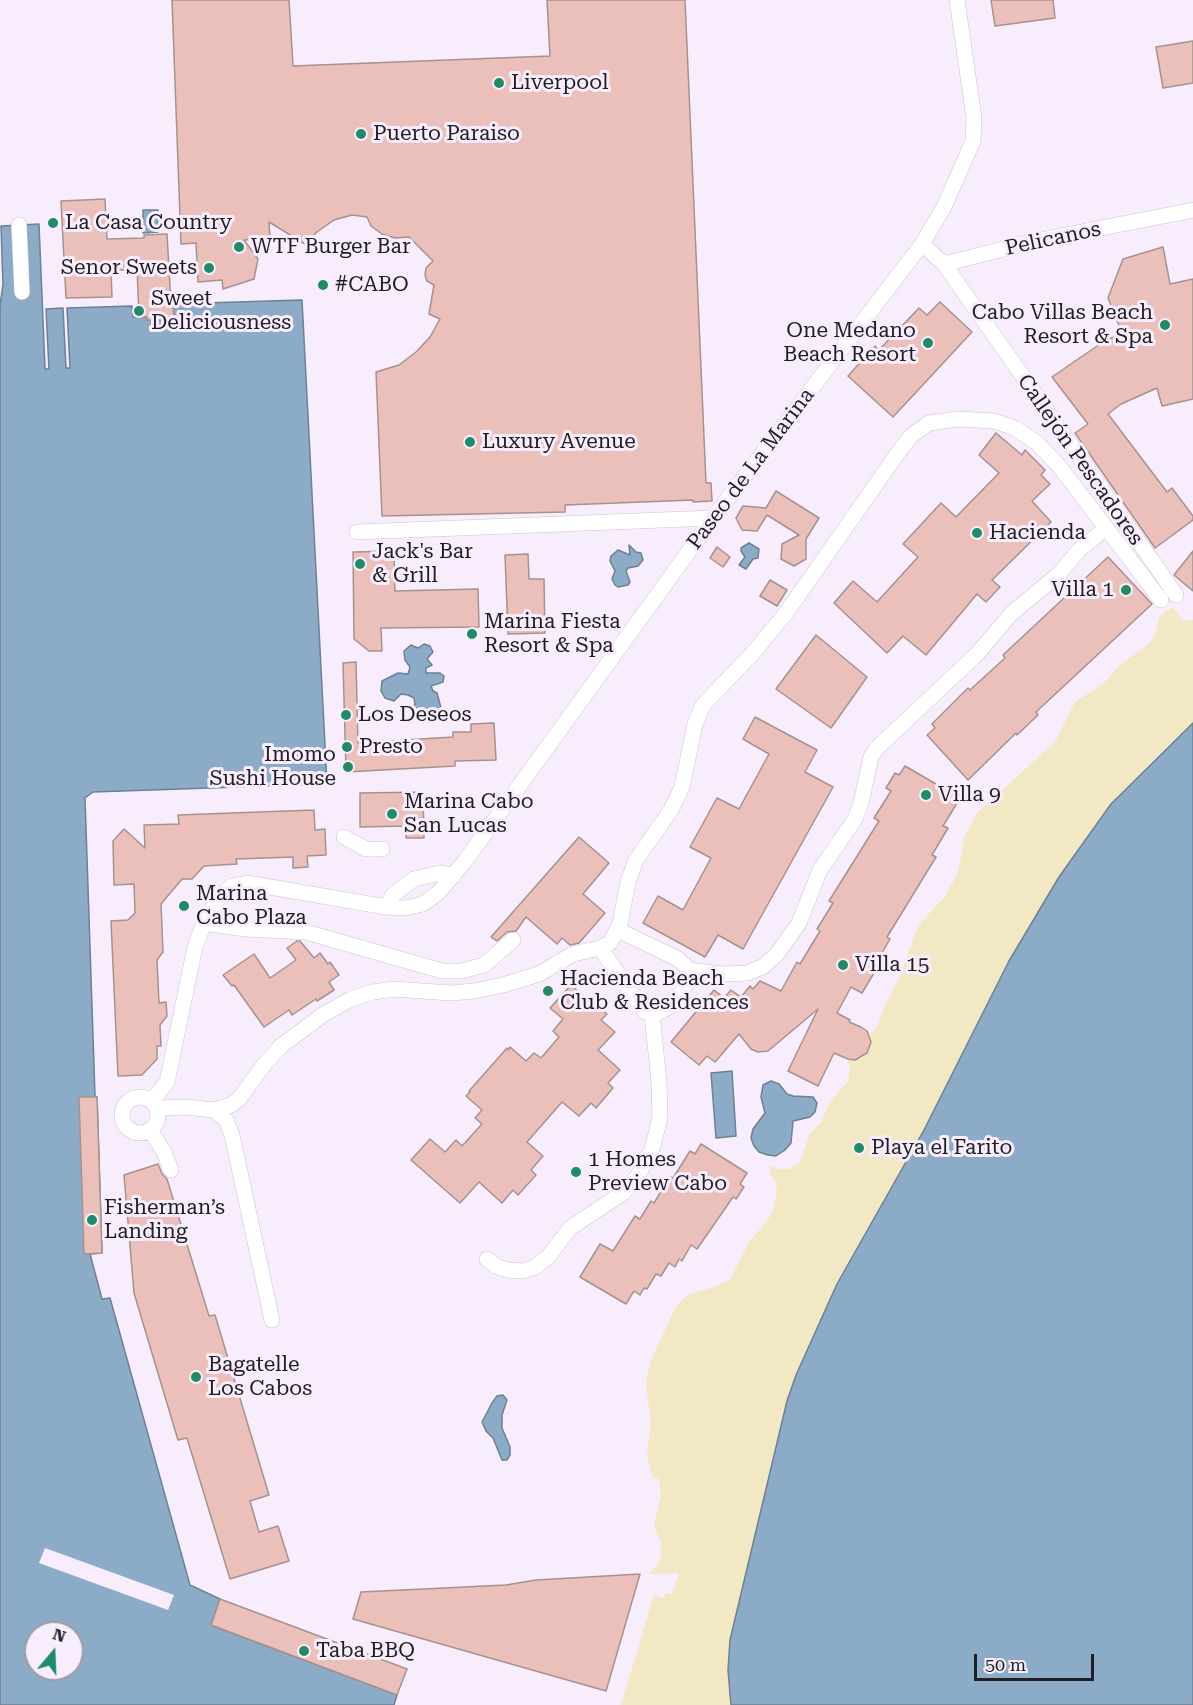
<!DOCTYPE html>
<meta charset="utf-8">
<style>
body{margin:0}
#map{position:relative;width:1193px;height:1705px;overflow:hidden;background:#f7edfd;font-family:"Roboto Serif",serif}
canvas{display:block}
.north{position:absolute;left:24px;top:1621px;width:60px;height:60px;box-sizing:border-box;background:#f7edfd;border:2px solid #a19aa6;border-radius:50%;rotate:19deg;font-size:16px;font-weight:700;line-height:24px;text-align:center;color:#211e23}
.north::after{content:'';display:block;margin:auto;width:21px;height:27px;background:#218a66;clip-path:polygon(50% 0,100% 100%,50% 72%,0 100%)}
.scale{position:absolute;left:974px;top:1654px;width:120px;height:27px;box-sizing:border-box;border:3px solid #211e23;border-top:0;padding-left:8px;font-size:18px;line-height:21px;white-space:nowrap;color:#211e23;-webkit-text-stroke:4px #f7edfd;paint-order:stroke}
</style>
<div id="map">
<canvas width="1193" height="1705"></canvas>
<div class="north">N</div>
<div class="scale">50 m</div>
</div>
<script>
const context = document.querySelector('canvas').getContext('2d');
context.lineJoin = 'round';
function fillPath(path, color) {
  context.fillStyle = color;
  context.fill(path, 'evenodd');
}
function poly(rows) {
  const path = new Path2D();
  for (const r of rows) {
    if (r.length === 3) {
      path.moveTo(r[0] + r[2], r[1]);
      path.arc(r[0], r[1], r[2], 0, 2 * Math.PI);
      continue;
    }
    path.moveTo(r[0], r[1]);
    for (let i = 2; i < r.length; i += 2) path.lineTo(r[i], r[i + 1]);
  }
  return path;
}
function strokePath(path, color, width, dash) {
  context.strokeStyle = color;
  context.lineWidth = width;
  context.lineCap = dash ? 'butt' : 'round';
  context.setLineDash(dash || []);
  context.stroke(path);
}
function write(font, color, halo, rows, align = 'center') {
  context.font = font + ' "Roboto Serif",serif';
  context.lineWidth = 6;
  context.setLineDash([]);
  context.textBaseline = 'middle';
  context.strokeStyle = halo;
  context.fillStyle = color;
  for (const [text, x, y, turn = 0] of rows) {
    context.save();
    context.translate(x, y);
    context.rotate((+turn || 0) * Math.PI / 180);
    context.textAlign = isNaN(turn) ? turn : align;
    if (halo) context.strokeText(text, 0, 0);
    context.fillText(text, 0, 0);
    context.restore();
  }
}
fillPath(poly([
 [1172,607,1184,621,1193,620,1193,723,1147,766,1059,877,1009,961,924,1130,837,1284,796,1375,787,1401,730,1640,728,1670,731,1705,621,1705,654,1595,664,1598,666,1593,672,1594,679,1573,648,1574,658,1564,661,1555,661,1543,654,1524,661,1496,659,1479,652,1477,647,1455,651,1422,646,1384,650,1363,675,1308,683,1299,690,1294,720,1285,731,1278,748,1244,772,1214,777,1191,775,1180,769,1174,772,1166,779,1169,789,1169,800,1162,809,1134,821,1122,830,1102,848,1081,850,1071,848,1059,855,1060,862,1058,870,1049,869,1035,877,1027,885,1005,900,976,918,926,945,896,956,877,961,859,964,838,977,813,1055,742,1075,702,1104,683,1120,665,1149,644,1156,631,1159,617]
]), '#f2e8c3');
const water = poly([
 [143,210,158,210,158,232,143,233,143,210],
 [39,224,45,369,49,369,46,309,63,308,66,368,70,368,67,308,132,306,133,317,147,317,147,320,174,320,173,304,302,300,327,784,93,792,85,798,95,1096,97,1097,102,1253,90,1254,102,1299,110,1298,190,1585,220,1599,211,1625,397,1695,394,1705,0,1705,0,306,3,284,1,226,39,224],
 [36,1633,72,1633,72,1669,36,1669,36,1633],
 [749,543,759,549,758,558,753,559,746,569,739,565,745,557,741,551,741,548,749,543],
 [629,545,636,552,641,553,643,560,638,566,628,568,626,571,630,582,628,585,618,587,615,585,612,579,615,571,610,561,611,556,618,550,630,555,629,545],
 [424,644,430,646,433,652,427,659,432,665,426,668,426,673,440,673,444,676,443,682,431,686,433,691,437,693,441,708,439,718,430,721,418,718,412,710,415,704,414,698,408,695,401,694,394,701,385,698,381,691,382,681,398,673,408,674,410,667,405,660,404,651,411,645,418,648,424,644],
 [1193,723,1193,1705,731,1705,728,1670,730,1640,787,1401,796,1375,837,1284,924,1130,1009,961,1059,877,1111,804,1193,723],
 [732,1071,736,1136,716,1138,711,1073,732,1071],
 [771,1081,779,1084,787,1094,793,1096,813,1097,817,1103,815,1112,810,1117,793,1121,791,1143,785,1150,776,1156,768,1155,759,1152,754,1146,751,1138,753,1129,765,1113,761,1097,763,1085,771,1081],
 [503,1395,507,1400,502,1415,502,1428,510,1447,510,1455,507,1460,502,1460,493,1438,486,1431,482,1422,492,1403,497,1396,503,1395]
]);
fillPath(water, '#8cabc6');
strokePath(water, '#6c8195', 1.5);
fillPath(poly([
 [45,1548,174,1595,168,1610,39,1563]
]), '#f7edfd');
const building = poly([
 [172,0,289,0,293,66,550,56,547,0,685,0,706,483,711,483,712,501,693,502,693,500,565,505,565,512,382,516,376,372,399,365,416,352,430,337,440,319,429,314,434,285,427,281,425,275,426,268,433,261,409,237,395,238,382,234,371,226,367,217,352,215,334,220,317,232,305,244,269,222,270,238,244,240,258,259,254,279,223,289,222,280,198,282,196,243,181,244,172,0],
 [991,0,1053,0,1055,18,995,26,991,0],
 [1193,41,1193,83,1163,88,1156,47,1193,41],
 [105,199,107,239,144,238,144,235,167,234,171,304,173,304,174,320,147,320,147,317,139,317,137,269,111,271,112,297,66,298,61,201,105,199],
 [1163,247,1170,284,1193,279,1193,399,1162,406,1157,388,1121,404,1108,414,1167,492,1172,488,1193,516,1193,520,1155,548,1075,433,1088,424,1052,377,1103,342,1122,333,1108,298,1123,259,1163,247],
 [940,302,972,332,893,417,848,376,875,346,879,350,919,308,927,315,940,302],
 [996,433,1022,455,1025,450,1045,470,1041,475,1050,484,1032,501,1051,522,992,580,1000,587,986,602,977,594,926,655,903,636,887,653,834,603,853,581,877,602,918,557,903,544,941,503,956,517,999,473,979,455,996,433],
 [776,491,819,518,806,539,806,559,794,566,781,559,782,544,799,535,767,515,757,531,742,530,736,518,743,506,766,508,776,491],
 [717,547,730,557,723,567,710,558,717,547],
 [394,551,395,591,478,589,479,627,381,628,382,651,369,651,354,639,353,552,394,551],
 [1193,551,1193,591,1174,575,1193,551],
 [528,554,529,579,544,579,545,633,508,634,505,555,528,554],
 [1108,557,1152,604,1036,712,1038,715,1017,735,1016,733,968,780,927,735,935,728,932,724,968,688,970,690,1005,658,1003,655,1108,557],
 [770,580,787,590,777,606,760,596,770,580],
 [816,635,867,677,831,728,776,689,816,635],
 [356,662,358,743,453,737,453,732,471,732,471,724,494,723,496,760,455,761,455,766,346,772,343,663,356,662],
 [755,717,817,750,805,772,833,787,743,949,718,935,705,957,643,923,658,896,683,910,711,858,690,847,717,798,739,809,769,754,743,739,755,717],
 [905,766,960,798,943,826,948,828,932,855,936,857,887,937,890,939,874,967,877,968,862,993,851,987,837,1013,850,1020,849,1022,861,1027,867,1031,871,1042,867,1053,855,1060,848,1059,834,1053,818,1086,788,1071,818,1009,768,1051,758,1052,751,1049,739,1034,715,1062,707,1056,699,1065,671,1042,714,990,724,998,731,990,741,997,750,986,753,989,760,981,781,991,797,962,800,964,820,931,817,929,833,903,829,901,879,821,874,818,891,791,886,788,895,773,899,775,905,766],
 [423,792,424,838,406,838,406,826,360,827,360,793,423,792],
 [314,810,315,830,325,829,326,855,307,856,308,867,293,868,293,857,236,859,237,864,204,866,192,879,182,879,161,904,163,952,157,960,159,1003,166,1002,167,1016,160,1025,161,1046,157,1046,157,1059,142,1075,118,1076,111,921,128,920,135,913,134,884,114,885,113,841,124,829,145,848,144,825,179,824,178,815,314,810],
 [579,837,609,863,583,894,605,913,579,943,570,945,562,938,557,944,526,917,516,931,507,932,497,941,491,937,579,837],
 [297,941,300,941,314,958,320,953,328,964,330,962,339,975,329,982,334,990,317,1001,316,999,292,1015,289,1010,264,1027,234,985,232,986,223,975,254,954,270,978,296,960,287,948,297,941],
 [571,985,595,1007,597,1005,607,1014,601,1020,615,1032,598,1050,620,1070,608,1083,613,1088,596,1108,591,1103,579,1116,562,1102,527,1142,543,1156,531,1170,536,1175,518,1195,513,1190,502,1203,479,1182,460,1203,411,1160,430,1139,445,1152,456,1140,462,1146,482,1124,475,1118,482,1110,466,1096,470,1092,469,1091,507,1048,508,1050,510,1047,526,1061,534,1053,541,1058,559,1037,553,1031,563,1019,550,1008,571,985],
 [79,1097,97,1097,102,1253,84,1254,79,1097],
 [701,1144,747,1173,740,1184,744,1187,736,1199,733,1197,697,1249,691,1245,682,1261,679,1259,675,1267,669,1263,661,1276,656,1274,647,1289,644,1288,640,1295,634,1291,626,1304,580,1277,600,1244,613,1251,635,1216,640,1219,651,1201,654,1203,670,1177,673,1178,690,1151,695,1154,701,1144],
 [158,1164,162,1174,167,1179,209,1316,215,1315,269,1495,250,1501,259,1532,278,1526,289,1561,230,1579,187,1438,178,1440,134,1293,124,1175,158,1164],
 [640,1574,606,1691,353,1619,361,1592,506,1585,536,1580,640,1574],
 [220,1599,407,1669,397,1695,211,1625,220,1599]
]);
fillPath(building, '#ecc0ba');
strokePath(building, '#a5928f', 1.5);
const minor = poly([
 [19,225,22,292],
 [922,244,944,264,1035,241,1193,210],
 [944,264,1176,595],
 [357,532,713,518],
 [344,837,366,849,382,849],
 [386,907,393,895,414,879,439,873,454,875],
 [204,923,246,929,306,932,442,971,462,971,484,965,513,940],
 [600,948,645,1012,655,1014,671,1006,682,992,686,984,688,975,687,967,678,959,618,930],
 [688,970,722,974,747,973,764,966,777,954,799,923,820,870,855,819,861,803,871,757,876,749,977,654,1012,613,1059,574,1079,550,1106,528],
 [140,1115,18],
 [152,1101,167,1082,195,947,204,923,219,897,232,886,247,883,386,907,405,908,423,904,439,892,465,861,713,518,922,244,944,207,973,141,974,118,957,0],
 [157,1108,186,1107,214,1110,231,1105,239,1099,263,1066,281,1046,324,1014,351,999,373,992,394,989,451,993,474,991,503,985,539,974,573,954,600,948,610,943,620,924,628,882,636,860,671,810,682,787,695,724,703,705,753,653,786,613,900,450,911,436,929,423,957,419,994,421,1015,428,1037,443,1059,466,1161,600],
 [214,1110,226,1120,232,1135,272,1320],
 [150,1130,164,1152,171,1170],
 [487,1259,496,1266,507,1270,523,1271,535,1267,548,1257,570,1228,623,1193,637,1177,652,1149,660,1118,659,1082,652,1014]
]);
strokePath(minor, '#cdc3d2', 16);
strokePath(minor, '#fff', 15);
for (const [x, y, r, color] of [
 [499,83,6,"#218a66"],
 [361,134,6,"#218a66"],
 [53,223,6,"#218a66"],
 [239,247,6,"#218a66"],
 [209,268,6,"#218a66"],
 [323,285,6,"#218a66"],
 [139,311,6,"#218a66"],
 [1165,325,6,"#218a66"],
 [928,343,6,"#218a66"],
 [470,442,6,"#218a66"],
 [977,533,6,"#218a66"],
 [360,564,6,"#218a66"],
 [1126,590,6,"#218a66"],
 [472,634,6,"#218a66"],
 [346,715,6,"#218a66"],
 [347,747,6,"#218a66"],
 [348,767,6,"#218a66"],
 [926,795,6,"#218a66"],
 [392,814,6,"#218a66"],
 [184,906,6,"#218a66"],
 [843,965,6,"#218a66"],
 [548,991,6,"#218a66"],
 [859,1148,6,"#218a66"],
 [576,1172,6,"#218a66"],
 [92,1220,6,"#218a66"],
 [196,1377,6,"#218a66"],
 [304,1651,6,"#218a66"]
]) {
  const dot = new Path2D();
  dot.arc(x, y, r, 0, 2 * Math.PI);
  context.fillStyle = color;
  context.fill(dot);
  strokePath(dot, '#f7edfd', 2);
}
write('21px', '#211e23', '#f7edfd', [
 ["Liverpool",511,83],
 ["Puerto Paraiso",373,134],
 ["La Casa Country",65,223],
 ["WTF Burger Bar",251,247],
 ["Senor Sweets",197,268,"right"],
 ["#CABO",335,285],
 ["Sweet",151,299],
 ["Deliciousness",151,323],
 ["Cabo Villas Beach",1153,313,"right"],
 ["Resort & Spa",1153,337,"right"],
 ["One Medano",916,331,"right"],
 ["Beach Resort",916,355,"right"],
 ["Luxury Avenue",482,442],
 ["Hacienda",989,533],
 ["Jack's Bar",372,552],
 ["& Grill",372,576],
 ["Villa 1",1114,590,"right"],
 ["Marina Fiesta",484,622],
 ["Resort & Spa",484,646],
 ["Los Deseos",358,715],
 ["Presto",359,747],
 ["Imomo",336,755,"right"],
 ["Sushi House",336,779,"right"],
 ["Villa 9",938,795],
 ["Marina Cabo",404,802],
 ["San Lucas",404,826],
 ["Marina",196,894],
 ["Cabo Plaza",196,918],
 ["Villa 15",855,965],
 ["Hacienda Beach",560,979],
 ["Club & Residences",560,1003],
 ["Playa el Farito",871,1148],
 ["1 Homes",588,1160],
 ["Preview Cabo",588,1184],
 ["Fisherman’s",104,1208],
 ["Landing",104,1232],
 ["Bagatelle",208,1365],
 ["Los Cabos",208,1389],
 ["Taba BBQ",316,1651]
], 'left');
write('21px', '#211e23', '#f7edfd', [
 ["Pelicanos",1053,239,-12],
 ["Callejón Pescadores",1080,460,55],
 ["Paseo de La Marina",751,469,-53]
]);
</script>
